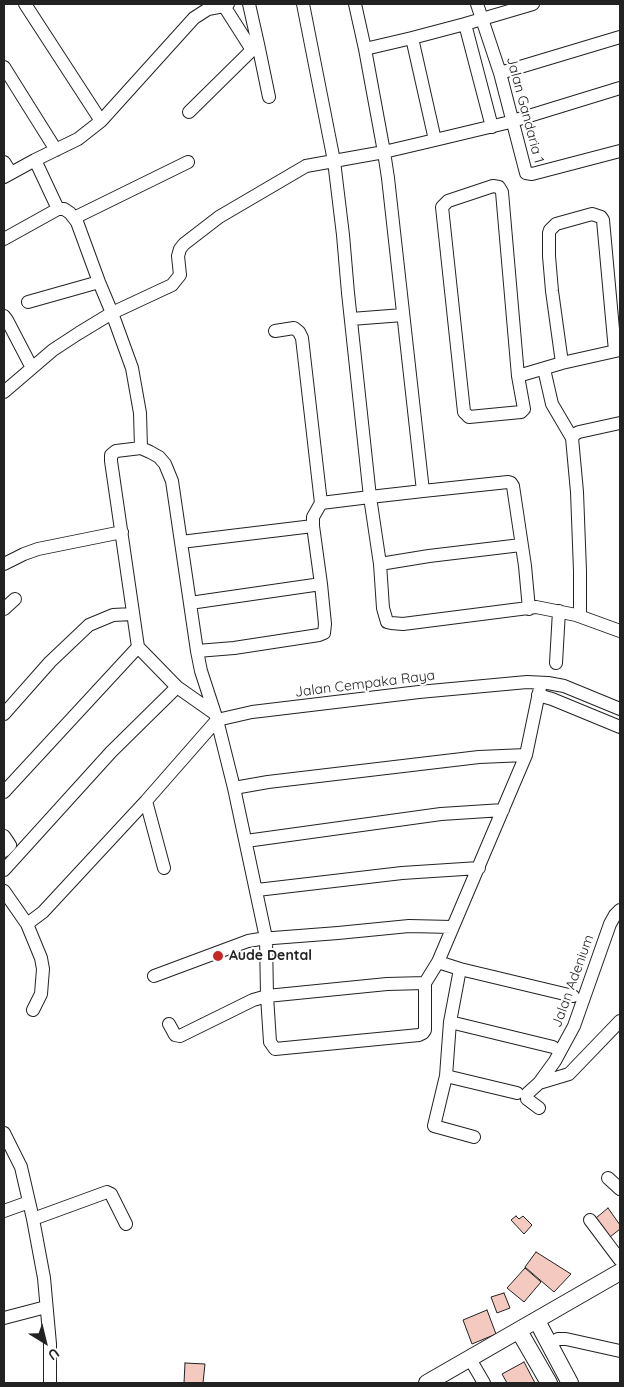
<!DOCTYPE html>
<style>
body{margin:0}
#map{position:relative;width:624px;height:1387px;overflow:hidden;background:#fff;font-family:Quicksand,sans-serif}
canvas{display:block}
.frame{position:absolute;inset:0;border:5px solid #222;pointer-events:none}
.north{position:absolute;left:20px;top:1317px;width:50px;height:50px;-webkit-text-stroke:4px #fff;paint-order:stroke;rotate:144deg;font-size:14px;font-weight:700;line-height:20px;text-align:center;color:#222}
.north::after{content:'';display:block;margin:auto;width:18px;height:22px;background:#222;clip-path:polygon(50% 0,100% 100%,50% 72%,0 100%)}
</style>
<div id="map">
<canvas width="624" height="1387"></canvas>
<div class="frame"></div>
<div class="north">U</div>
</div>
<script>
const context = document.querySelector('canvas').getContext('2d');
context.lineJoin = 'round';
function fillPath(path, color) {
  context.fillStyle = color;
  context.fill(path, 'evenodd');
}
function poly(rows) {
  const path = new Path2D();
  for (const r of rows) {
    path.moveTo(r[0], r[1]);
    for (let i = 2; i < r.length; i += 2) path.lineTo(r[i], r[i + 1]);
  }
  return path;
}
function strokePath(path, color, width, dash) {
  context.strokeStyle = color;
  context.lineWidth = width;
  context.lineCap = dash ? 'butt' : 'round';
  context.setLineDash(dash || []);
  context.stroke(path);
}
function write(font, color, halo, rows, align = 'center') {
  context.font = font + ' Quicksand,sans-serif';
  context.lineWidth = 4;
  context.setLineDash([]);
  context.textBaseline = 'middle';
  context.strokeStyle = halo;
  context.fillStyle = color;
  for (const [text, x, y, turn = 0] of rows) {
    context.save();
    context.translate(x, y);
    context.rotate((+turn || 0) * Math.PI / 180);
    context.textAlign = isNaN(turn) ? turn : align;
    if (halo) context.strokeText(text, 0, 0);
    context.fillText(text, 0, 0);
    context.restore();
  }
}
const building = poly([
 [608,1208,620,1225,620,1229,610,1237,596,1218,608,1208],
 [516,1216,519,1219,523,1216,532,1225,524,1234,511,1220,516,1216],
 [536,1252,571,1274,554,1292,525,1267,536,1252],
 [525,1268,541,1282,524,1302,507,1288,525,1268],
 [504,1293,510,1308,497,1313,491,1297,504,1293],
 [487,1310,496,1334,472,1344,463,1320,487,1310],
 [524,1362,535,1383,507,1383,502,1374,524,1362],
 [185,1363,205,1364,203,1383,184,1383,185,1363]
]);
fillPath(building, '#f3c9c0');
strokePath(building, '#222', 1);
const minor = poly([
 [25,4,101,121],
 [249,4,258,44],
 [303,4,334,161,343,235,348,293,370,497,321,503],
 [355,4,365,49],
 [477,4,500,73,526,173,532,174,620,151],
 [533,4,465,24,412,38,435,140,506,123,620,88],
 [224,6,252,50],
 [465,24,492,127],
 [412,38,365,49,384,152,435,140],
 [4,67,56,150],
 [500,73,620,37],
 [189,112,258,44,269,97],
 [4,162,11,173],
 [4,177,35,160],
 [493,186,499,187,502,192,518,376,524,409,521,412,469,417,464,412,442,207,448,201,493,186],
 [74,218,188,162],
 [4,239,58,209],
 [28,302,99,282],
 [4,316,7,320,32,368],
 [351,319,403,315],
 [275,331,294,328,299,332,302,338,321,503,313,517,313,526,321,584],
 [562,363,552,291,549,256,549,233,550,230,556,224,592,214,601,217,603,220,615,351],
 [544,369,552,404,572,438],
 [518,376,562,363,620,350],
 [4,392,53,350,79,333,112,313,172,285,180,275,178,256,180,249,184,244,219,217,306,166,384,152,388,178,423,491,508,482,511,483,513,486,525,566,529,609],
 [141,448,140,413,132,368,112,313,99,282,77,222,70,213,64,209,58,209,35,160,78,139,101,121,194,18,208,9,224,6,228,4],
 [423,491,370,497,380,564,383,608,387,622,391,623,403,624,536,607,576,615,620,631],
 [181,542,313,526],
 [4,564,24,554,38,549,122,532],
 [380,564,429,556,521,545],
 [190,603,321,584,325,624,324,633,319,635,234,648,197,651],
 [4,609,15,599],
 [580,616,580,571,577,492,572,438,575,434,579,432,620,423],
 [556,663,559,611],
 [538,695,552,699,620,727],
 [214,713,177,687,138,647,111,461,111,455,116,451,141,448,150,452,159,457,165,464,172,481,197,651,201,671,217,720,234,788,266,938,267,996,387,984,425,983,438,962,526,755,541,683],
 [4,714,50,662,89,625,113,615,132,614],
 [234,788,268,782,479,757,526,755],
 [4,792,138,647],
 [146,801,164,868],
 [4,836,10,845,4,851],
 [246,841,441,814,503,810],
 [4,870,111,752,177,687],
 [257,890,402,873,479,868],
 [4,891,27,924,43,912,146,801,217,720,252,712,419,692,527,682,548,683,564,686,620,709],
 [27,924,41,958,43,969,41,994,33,1010],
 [438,962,460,969,450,1022,446,1076,434,1126,474,1137],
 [460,969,573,996],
 [154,976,248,941,260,939,338,933,409,926,452,927],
 [450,1022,553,1047],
 [169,1024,175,1035,180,1036,253,1000,267,996,270,1042,275,1049,419,1035,423,1033,425,1030,425,983],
 [446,1076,517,1093],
 [539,1083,569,1074,620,1021],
 [539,1108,527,1099,528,1093,539,1083,555,1061,574,1026,610,924,615,915,620,910],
 [4,1133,21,1167,33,1219,44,1278,50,1344,50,1383],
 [608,1178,620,1189],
 [4,1211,29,1202],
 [33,1219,107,1192,111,1194,126,1224],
 [590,1220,620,1260],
 [4,1318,46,1307],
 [549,1345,558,1339,566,1339,620,1351],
 [470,1359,484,1383]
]);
const major = poly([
 [537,1321,570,1383],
 [519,1331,549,1383],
 [427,1383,620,1272]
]);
strokePath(minor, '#222', 14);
strokePath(major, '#222', 18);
strokePath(minor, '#fff', 12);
strokePath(major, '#fff', 16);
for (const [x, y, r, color] of [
 [218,956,6,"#c62828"]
]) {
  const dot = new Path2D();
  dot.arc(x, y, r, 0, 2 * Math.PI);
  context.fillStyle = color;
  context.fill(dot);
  strokePath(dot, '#fff', 2);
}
write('14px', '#222', '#fff', [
 ["Jalan Gandaria 1",525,110,75],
 ["Jalan Cempaka Raya",365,684,-7],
 ["Jalan Adenium",573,981,-70]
]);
write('bold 14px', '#222', '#fff', [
 ["Aude Dental",229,956]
], 'left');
</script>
